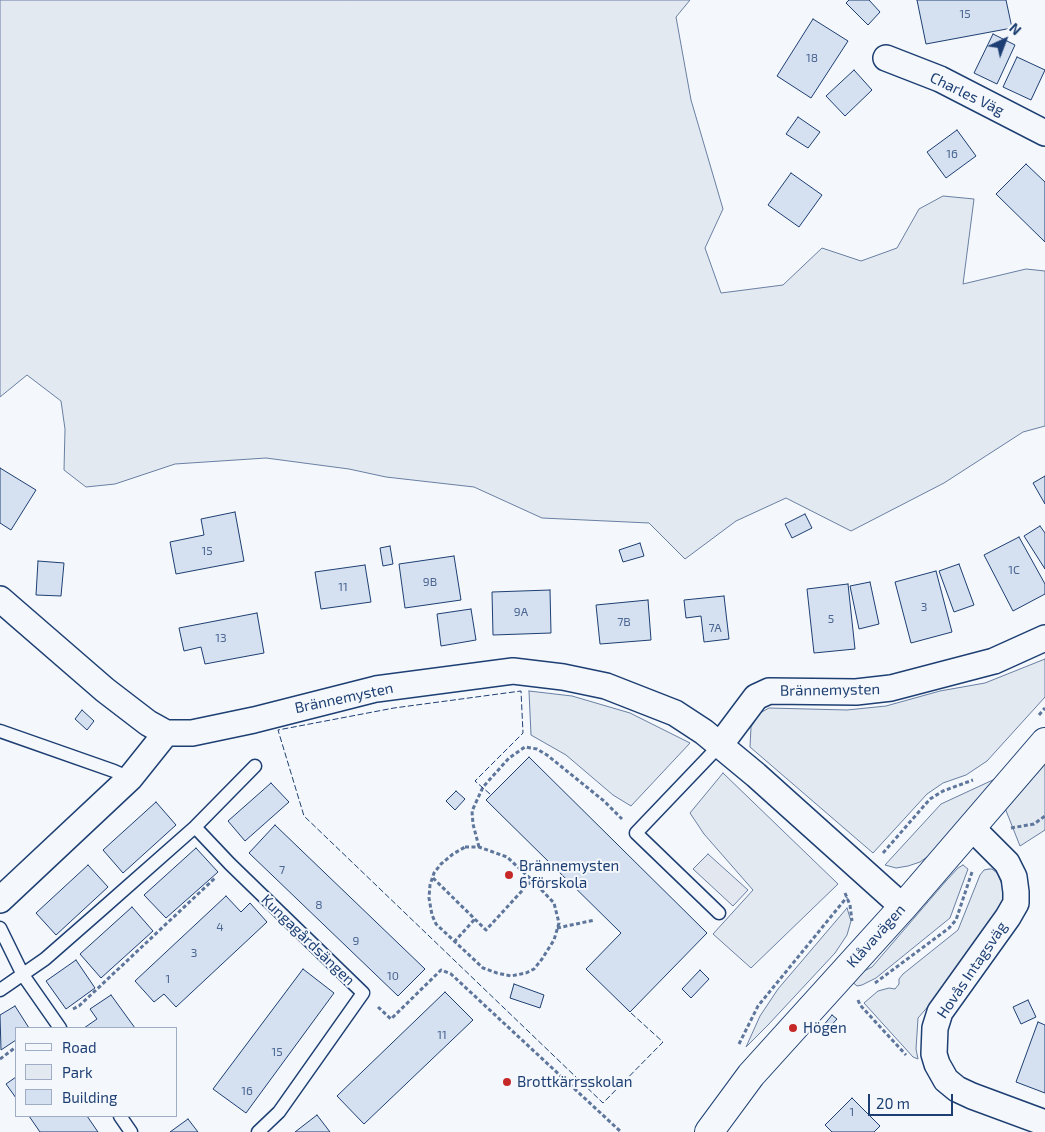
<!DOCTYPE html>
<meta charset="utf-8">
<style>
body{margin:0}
#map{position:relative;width:1045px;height:1132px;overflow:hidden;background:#f4f7fb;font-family:"Exo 2",sans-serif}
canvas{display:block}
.legend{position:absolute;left:15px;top:1027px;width:162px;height:90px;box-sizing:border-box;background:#f4f7fb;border:1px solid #9eadc5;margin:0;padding:6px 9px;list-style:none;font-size:15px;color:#1d3f73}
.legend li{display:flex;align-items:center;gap:10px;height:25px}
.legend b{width:25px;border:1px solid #9eadc5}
.north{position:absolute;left:980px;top:15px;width:50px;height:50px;-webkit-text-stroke:4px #f4f7fb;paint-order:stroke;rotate:43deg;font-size:14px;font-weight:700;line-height:20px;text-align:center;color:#1d3f73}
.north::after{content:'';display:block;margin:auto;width:18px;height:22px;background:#1d3f73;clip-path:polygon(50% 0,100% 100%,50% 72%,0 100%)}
.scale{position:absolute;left:868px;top:1094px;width:85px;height:22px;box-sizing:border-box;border:2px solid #1d3f73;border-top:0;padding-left:6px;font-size:15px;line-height:18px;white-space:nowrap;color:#1d3f73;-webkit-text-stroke:4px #f4f7fb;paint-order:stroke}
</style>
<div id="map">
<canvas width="1045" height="1132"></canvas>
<ul class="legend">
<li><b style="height:6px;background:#f4f7fb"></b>Road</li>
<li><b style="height:14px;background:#e3e9f0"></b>Park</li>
<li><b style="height:14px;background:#d5e0f0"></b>Building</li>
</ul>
<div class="north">N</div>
<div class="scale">20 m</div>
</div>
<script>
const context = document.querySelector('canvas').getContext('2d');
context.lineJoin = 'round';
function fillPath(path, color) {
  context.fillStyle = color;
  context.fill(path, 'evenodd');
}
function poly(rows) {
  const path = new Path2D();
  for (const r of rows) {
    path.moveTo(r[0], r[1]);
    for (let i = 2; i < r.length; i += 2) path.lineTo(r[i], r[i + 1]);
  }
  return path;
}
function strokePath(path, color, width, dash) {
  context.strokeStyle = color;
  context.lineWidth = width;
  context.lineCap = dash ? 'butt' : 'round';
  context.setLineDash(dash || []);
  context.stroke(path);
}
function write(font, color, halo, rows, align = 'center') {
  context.font = font + ' "Exo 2",sans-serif';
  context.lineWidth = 4;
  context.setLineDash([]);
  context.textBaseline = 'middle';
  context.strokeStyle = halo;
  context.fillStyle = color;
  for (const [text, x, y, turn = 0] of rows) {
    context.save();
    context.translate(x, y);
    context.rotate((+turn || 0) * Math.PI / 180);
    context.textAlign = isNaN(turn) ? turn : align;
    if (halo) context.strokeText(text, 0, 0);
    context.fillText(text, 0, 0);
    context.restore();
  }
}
const green = poly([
 [0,0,690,0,676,17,691,100,723,209,705,248,721,293,783,285,822,248,861,261,897,248,919,209,943,196,974,199,963,284,1026,269,1045,271,1045,426,1023,432,944,483,851,531,786,498,736,521,685,559,649,523,542,518,474,487,386,477,349,469,266,458,175,464,115,484,86,487,64,470,65,429,61,401,27,375,0,397,0,0],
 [1045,659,1045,697,987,761,966,775,943,783,927,794,873,853,750,747,751,727,760,713,769,708,847,710,886,706,940,691,985,683,1045,659],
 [529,691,572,696,630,713,690,743,631,806,613,795,566,755,531,735,529,691],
 [1045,763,1045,830,1020,846,1005,808,1045,763],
 [723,773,838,884,751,968,713,934,753,890,704,834,690,813,723,773],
 [995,779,931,854,920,862,908,866,896,868,885,865,941,804,995,779],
 [963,865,968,869,950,918,876,978,862,985,857,986,850,980,856,975,872,967,946,881,958,868,963,865],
 [989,869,992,869,997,873,1004,889,1004,904,945,987,918,1018,916,1049,918,1059,913,1057,864,1003,878,991,889,988,895,989,899,984,899,979,903,974,958,930,980,875,984,870,989,869],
 [847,908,851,921,847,935,835,953,768,1025,746,1047,760,1016,778,989,847,908]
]);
fillPath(green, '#e3e9f0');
strokePath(green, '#687fa3', 1);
const parking = poly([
 [708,854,748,890,733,906,693,869,708,854]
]);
fillPath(parking, '#e3e8f0');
strokePath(parking, '#687fa3', 1);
const building = poly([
 [849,0,869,0,880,12,868,25,846,3,849,0],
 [917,0,1006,0,1012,28,926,44,917,0],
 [813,19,848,41,811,98,777,76,813,19],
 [993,34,1015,45,997,84,974,73,993,34],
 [1017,57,1045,70,1031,100,1003,87,1017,57],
 [854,70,872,90,845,116,826,96,854,70],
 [798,117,820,132,808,148,786,134,798,117],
 [957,130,976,156,946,178,927,152,957,130],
 [1026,164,1045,182,1045,242,996,194,1026,164],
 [791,173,822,195,799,227,768,205,791,173],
 [0,468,36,490,11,530,0,523,0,468],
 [1045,476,1045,504,1033,483,1045,476],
 [235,512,244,561,176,574,170,542,204,535,201,519,235,512],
 [805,514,812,528,792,538,785,524,805,514],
 [1040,526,1045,533,1045,569,1024,536,1040,526],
 [1019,537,1045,584,1045,594,1013,611,984,555,1019,537],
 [640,543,644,556,623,562,619,550,640,543],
 [390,546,393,564,383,566,380,548,390,546],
 [454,556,461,600,405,608,399,564,454,556],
 [38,561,64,563,61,596,36,595,38,561],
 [959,564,974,605,954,612,939,571,959,564],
 [365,565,371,602,321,609,315,572,365,565],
 [936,571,952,632,911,643,895,582,936,571],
 [870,582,879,624,859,629,850,586,870,582],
 [848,584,855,649,814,653,807,589,848,584],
 [550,590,551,633,493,635,492,592,550,590],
 [724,596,729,639,704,642,701,616,686,618,684,600,724,596],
 [648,600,651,640,600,644,596,605,648,600],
 [471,609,476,640,441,646,437,614,471,609],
 [257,613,264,653,205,664,201,647,184,651,179,628,257,613],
 [82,710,94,721,87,730,75,719,82,710],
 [529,757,707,933,630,1012,586,969,621,933,486,800,529,757],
 [271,783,289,802,245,841,228,821,271,783],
 [456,791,465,799,455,810,446,801,456,791],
 [156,802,176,825,123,873,103,850,156,802],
 [275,825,425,969,398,996,249,853,275,825],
 [196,848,218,872,166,918,144,895,196,848],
 [88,865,108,887,56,935,36,913,88,865],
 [226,896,241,912,250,903,267,922,176,1007,164,994,154,1002,135,981,226,896],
 [132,907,153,931,101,978,80,954,132,907],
 [76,960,95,988,66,1009,46,981,76,960],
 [303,969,334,993,246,1113,213,1089,303,969],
 [700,970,709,979,691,998,682,989,700,970],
 [514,984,544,995,540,1008,510,998,514,984],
 [445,992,473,1020,364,1124,337,1096,445,992],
 [111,995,135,1028,84,1028,97,1019,90,1009,111,995],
 [1028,1000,1036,1017,1021,1024,1013,1007,1028,1000],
 [15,1006,29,1028,16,1028,16,1040,1,1050,0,1015,15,1006],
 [832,1015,837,1019,827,1030,823,1026,832,1015],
 [1038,1022,1045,1025,1045,1093,1016,1082,1038,1022],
 [16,1077,16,1098,6,1084,16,1077],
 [852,1098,880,1126,874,1132,832,1132,825,1125,852,1098],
 [317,1115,330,1132,295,1132,317,1115],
 [29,1116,87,1116,98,1132,40,1132,29,1116],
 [188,1119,198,1132,170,1132,188,1119]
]);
fillPath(building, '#d5e0f0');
strokePath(building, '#1d3f73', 1);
const lane = poly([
 [0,731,114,771,130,778],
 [195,827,230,864,363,993,279,1112,258,1132],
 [719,913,636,833,720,745],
 [0,928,23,975,60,1028],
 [0,990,45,959,101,910,195,827,255,766],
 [120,1116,131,1132]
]);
const street = poly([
 [886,58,940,79,1045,133],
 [0,599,105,690,148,723,166,733,192,733,254,720,376,689,513,671,563,677,606,686,675,713,704,732,756,775,903,907],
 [720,745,756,697,769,691,856,692,891,688,994,661,1045,638],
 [972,828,1007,863,1014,877,1016,892,1016,903,1008,917,940,1012,935,1028,934,1054,937,1064,946,1080,957,1089,972,1096,1045,1123],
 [0,900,130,778,166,733]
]);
const secondary = poly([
 [709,1132,751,1075,903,907,1045,742]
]);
strokePath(lane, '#1d3f73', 15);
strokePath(street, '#1d3f73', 28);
strokePath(secondary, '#1d3f73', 30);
strokePath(poly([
 [1039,715,1045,708],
 [1011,828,1034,824,1045,816],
 [465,847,479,847,507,857,532,880,554,903,559,923,554,940,542,959,534,969,526,973,511,976,497,973,483,968,436,924,432,915,429,898,430,885,434,873,441,864,453,854,465,847],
 [479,847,473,824,472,811,483,787,509,758,525,747,537,749,547,755,604,801,622,819],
 [883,853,930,799,943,791,973,780],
 [433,878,486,930,532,880],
 [845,893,850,905,852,921],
 [557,928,595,920],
 [454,942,475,919],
 [875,983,949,928,956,920,972,872],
 [858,1000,860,1005,906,1055],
 [378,1007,391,1019,441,970,451,974,621,1132],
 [73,1009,79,1006,215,878],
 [739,1044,758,1006,847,897],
 [0,1059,16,1047]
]), '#5e769c', 3, [4, 2.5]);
strokePath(lane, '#f4f7fb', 12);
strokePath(street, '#f4f7fb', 25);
strokePath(secondary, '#f4f7fb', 28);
strokePath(poly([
 [490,794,475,781,523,733,521,691,394,708,278,730,304,816,603,1103,663,1042,631,1013]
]), '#1d3f73', 1, [6, 2.5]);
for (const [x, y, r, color] of [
 [509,875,5,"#c62828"],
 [793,1028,5,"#c62828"],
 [507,1082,5,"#c62828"]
]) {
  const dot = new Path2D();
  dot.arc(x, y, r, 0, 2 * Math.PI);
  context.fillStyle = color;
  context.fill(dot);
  strokePath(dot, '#f4f7fb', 2);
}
write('12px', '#4b6792', null, [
 ["15",965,14],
 ["18",812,58],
 ["16",952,154],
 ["15",207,551],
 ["1C",1014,570],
 ["9B",430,582],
 ["11",343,587],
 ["3",924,607],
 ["9A",521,612],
 ["5",831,619],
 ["7B",624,622],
 ["7A",715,628],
 ["13",221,638],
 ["7",282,870],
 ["8",319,905],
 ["4",220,927],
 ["9",356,941],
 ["3",194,953],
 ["10",393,976],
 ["1",168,979],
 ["11",442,1035],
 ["15",277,1052],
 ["16",247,1091],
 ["1",852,1112]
]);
write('15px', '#1d3f73', '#f4f7fb', [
 ["Charles Väg",967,94,26],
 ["Brännemysten",830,690,-1],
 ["Brännemysten",344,698,-12],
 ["Klåvavägen",876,936,-48],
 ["Kungagårdsängen",308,940,44],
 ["Hovås Intagsväg",972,970,-56]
]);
write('15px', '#1d3f73', '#f4f7fb', [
 ["Brännemysten",519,866],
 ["6 förskola",519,883],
 ["Högen",803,1028],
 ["Brottkärrsskolan",517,1082]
], 'left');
</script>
